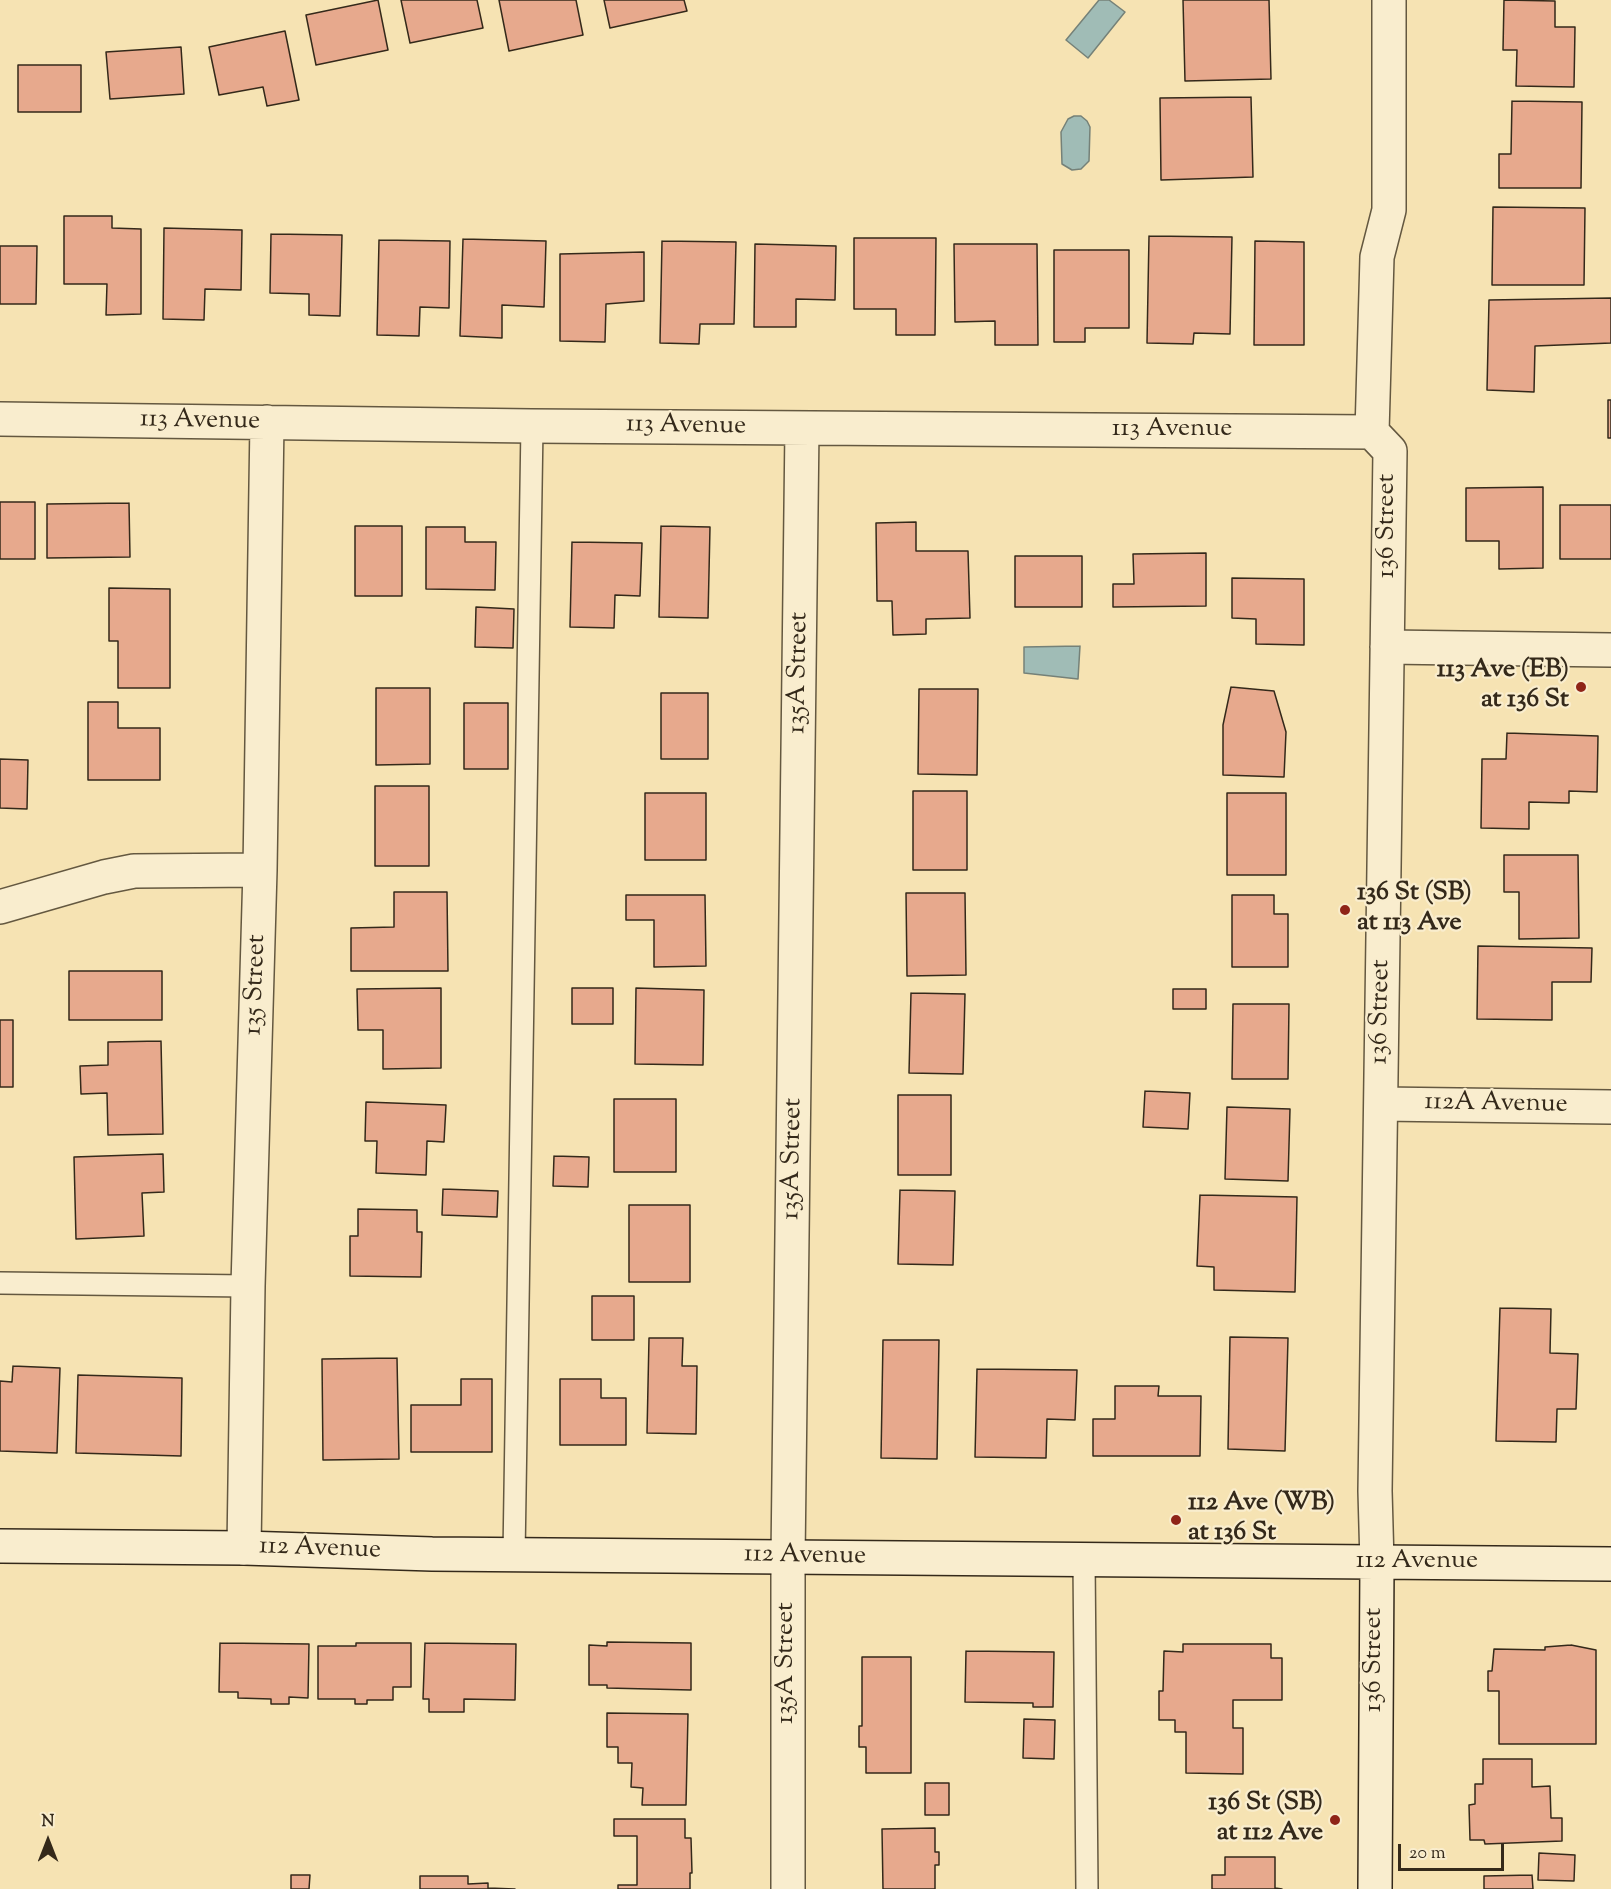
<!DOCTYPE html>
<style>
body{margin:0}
#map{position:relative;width:1611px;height:1889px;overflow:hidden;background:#f6e3b3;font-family:"Sorts Mill Goudy",serif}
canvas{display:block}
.north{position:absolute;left:18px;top:1811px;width:60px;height:60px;-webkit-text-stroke:4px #f9edce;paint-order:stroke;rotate:0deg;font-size:16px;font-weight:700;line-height:24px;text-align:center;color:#34291a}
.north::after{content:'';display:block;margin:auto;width:21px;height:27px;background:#34291a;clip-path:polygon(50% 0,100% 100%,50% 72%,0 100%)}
.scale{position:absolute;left:1398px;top:1844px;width:106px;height:27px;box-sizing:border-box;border:3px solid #34291a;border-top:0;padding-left:8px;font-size:18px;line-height:21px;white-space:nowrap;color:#34291a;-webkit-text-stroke:4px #f9edce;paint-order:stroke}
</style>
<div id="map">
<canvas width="1611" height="1889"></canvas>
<div class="north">N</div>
<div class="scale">20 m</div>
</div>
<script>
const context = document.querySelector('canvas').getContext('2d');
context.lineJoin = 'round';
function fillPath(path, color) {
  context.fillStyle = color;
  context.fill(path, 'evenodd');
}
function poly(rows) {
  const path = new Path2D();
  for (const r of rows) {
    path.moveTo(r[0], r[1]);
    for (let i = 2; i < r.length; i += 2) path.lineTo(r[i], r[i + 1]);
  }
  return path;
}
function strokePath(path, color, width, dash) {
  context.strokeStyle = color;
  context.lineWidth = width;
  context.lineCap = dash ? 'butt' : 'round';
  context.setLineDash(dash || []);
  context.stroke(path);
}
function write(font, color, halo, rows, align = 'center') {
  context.font = font + ' "Sorts Mill Goudy",serif';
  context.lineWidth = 4.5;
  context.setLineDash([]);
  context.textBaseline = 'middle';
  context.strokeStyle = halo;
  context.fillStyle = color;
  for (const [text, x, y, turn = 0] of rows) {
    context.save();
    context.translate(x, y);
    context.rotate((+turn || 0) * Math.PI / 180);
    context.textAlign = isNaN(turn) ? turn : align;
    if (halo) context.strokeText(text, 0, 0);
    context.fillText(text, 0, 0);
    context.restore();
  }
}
const water = poly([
 [1099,0,1109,0,1125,12,1088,58,1066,40,1099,0],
 [1074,116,1081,116,1087,121,1090,127,1089,161,1081,169,1072,170,1062,164,1061,132,1068,119,1074,116],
 [1080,646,1078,679,1024,673,1024,647,1080,646]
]);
fillPath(water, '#a0bcb6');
strokePath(water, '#758178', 1.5);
const building = poly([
 [378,0,388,50,316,65,306,15,378,0],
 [401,0,477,0,483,28,410,43,401,0],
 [499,0,576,0,583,35,509,51,499,0],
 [604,0,684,0,687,11,610,28,604,0],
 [1183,0,1269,0,1271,79,1185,81,1183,0],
 [1504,0,1555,1,1555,27,1575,27,1574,87,1516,86,1517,50,1503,50,1504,0],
 [285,31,299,100,267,106,263,87,219,95,209,47,285,31],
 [181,47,184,94,110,99,106,52,181,47],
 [18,65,81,65,81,112,18,112,18,65],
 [1251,97,1253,177,1161,180,1160,98,1251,97],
 [1512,101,1582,102,1581,188,1499,188,1499,154,1511,154,1512,101],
 [1493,207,1585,208,1584,285,1492,285,1493,207],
 [64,216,112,216,112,228,141,229,141,314,106,315,107,284,64,284,64,216],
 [164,228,242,230,241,290,205,289,204,320,163,319,164,228],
 [271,234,342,235,340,316,309,315,309,294,270,293,271,234],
 [1149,236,1232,237,1230,334,1194,333,1193,344,1147,343,1149,236],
 [854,238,936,238,935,335,896,335,896,309,854,309,854,238],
 [463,239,546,241,544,307,502,305,502,338,460,336,463,239],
 [379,240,450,241,449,308,420,307,419,336,377,335,379,240],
 [662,241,736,242,734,324,700,324,699,344,660,343,662,241],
 [1255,241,1304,242,1304,345,1254,345,1255,241],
 [755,244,836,246,835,300,796,299,796,327,754,327,755,244],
 [954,244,1037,244,1038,345,995,345,995,321,955,322,954,244],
 [0,246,37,246,36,304,0,304,0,246],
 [1054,250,1129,250,1129,328,1085,328,1085,342,1054,342,1054,250],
 [644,252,644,301,606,304,605,342,560,341,560,254,644,252],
 [1611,298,1611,343,1535,346,1534,392,1487,390,1489,300,1611,298],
 [1608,400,1611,400,1611,438,1608,438,1608,400],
 [1543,487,1543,568,1499,569,1499,541,1466,541,1466,488,1543,487],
 [0,502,35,502,35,559,0,559,0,502],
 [129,503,130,557,47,558,47,504,129,503],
 [1560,505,1611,505,1611,559,1560,559,1560,505],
 [916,522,916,551,968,551,970,618,926,619,926,634,893,635,892,601,877,601,876,523,916,522],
 [355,526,402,526,402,596,355,596,355,526],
 [661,526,710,527,708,618,659,617,661,526],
 [426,527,465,527,465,542,496,542,495,590,426,589,426,527],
 [572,542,642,543,640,596,615,595,614,628,570,627,572,542],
 [1206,553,1206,606,1113,607,1113,584,1134,584,1133,554,1206,553],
 [1015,556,1082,556,1082,607,1015,607,1015,556],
 [1232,578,1304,579,1304,645,1256,644,1256,619,1232,618,1232,578],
 [109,588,170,589,170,688,118,688,118,641,109,641,109,588],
 [476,607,514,609,513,648,475,647,476,607],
 [1231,687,1274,691,1286,732,1284,777,1223,775,1223,725,1231,687],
 [376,688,430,688,430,764,376,765,376,688],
 [919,689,978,689,977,775,918,774,919,689],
 [661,693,708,693,708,759,661,759,661,693],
 [88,702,118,702,118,728,160,728,160,780,88,780,88,702],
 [464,703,508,703,508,769,464,769,464,703],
 [1507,733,1598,736,1597,792,1569,791,1569,803,1529,802,1529,829,1481,828,1482,759,1506,759,1507,733],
 [0,759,28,760,27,809,0,808,0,759],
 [375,786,429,786,429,866,375,866,375,786],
 [913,791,967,791,967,870,913,870,913,791],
 [645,793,706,793,706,860,645,860,645,793],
 [1227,793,1286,793,1286,875,1227,875,1227,793],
 [1504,855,1578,855,1579,938,1519,939,1519,892,1504,892,1504,855],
 [394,892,447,892,448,971,351,971,351,928,394,927,394,892],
 [906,893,965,893,966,975,907,976,906,893],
 [626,895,705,895,706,966,654,967,654,920,626,920,626,895],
 [1232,895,1274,895,1274,914,1288,914,1288,967,1232,967,1232,895],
 [1478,946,1592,948,1591,982,1552,982,1552,1020,1477,1019,1478,946],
 [69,971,162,971,162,1020,69,1020,69,971],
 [441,988,441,1068,383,1069,383,1030,358,1030,357,989,441,988],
 [572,988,613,988,613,1024,572,1024,572,988],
 [636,988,704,990,703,1065,635,1064,636,988],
 [1173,989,1206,989,1206,1009,1173,1009,1173,989],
 [911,993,965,994,963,1074,909,1073,911,993],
 [1233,1004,1289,1004,1288,1079,1232,1079,1233,1004],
 [0,1020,13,1020,13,1087,0,1087,0,1020],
 [161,1041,163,1134,108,1135,107,1093,81,1094,80,1066,108,1065,108,1042,161,1041],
 [1145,1091,1190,1093,1188,1129,1143,1127,1145,1091],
 [898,1095,951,1095,951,1175,898,1175,898,1095],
 [614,1099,676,1099,676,1172,614,1172,614,1099],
 [366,1102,446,1105,444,1142,427,1141,426,1175,376,1173,377,1141,365,1141,366,1102],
 [1227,1107,1290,1109,1288,1181,1225,1179,1227,1107],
 [163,1154,164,1192,142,1193,144,1236,76,1239,74,1157,163,1154],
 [554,1156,589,1157,588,1187,553,1186,554,1156],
 [443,1189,498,1191,497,1217,442,1215,443,1189],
 [900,1190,955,1191,953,1265,898,1264,900,1190],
 [1200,1195,1297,1197,1295,1292,1214,1290,1214,1267,1197,1266,1200,1195],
 [629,1205,690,1205,690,1282,629,1282,629,1205],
 [358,1209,417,1210,417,1232,422,1232,421,1277,350,1276,350,1236,358,1236,358,1209],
 [592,1296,634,1296,634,1340,592,1340,592,1296],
 [1500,1308,1551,1309,1550,1353,1578,1354,1576,1409,1557,1409,1556,1442,1496,1441,1500,1308],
 [1230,1337,1288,1338,1285,1451,1228,1449,1230,1337],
 [649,1338,683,1338,682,1366,697,1366,696,1434,647,1433,649,1338],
 [883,1340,939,1340,937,1459,881,1458,883,1340],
 [397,1358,399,1459,323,1460,322,1359,397,1358],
 [13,1366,60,1368,57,1453,0,1451,0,1381,12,1382,13,1366],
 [977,1369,1077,1370,1075,1420,1047,1419,1046,1458,975,1457,977,1369],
 [78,1375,182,1378,181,1456,76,1453,78,1375],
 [461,1379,492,1379,492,1452,411,1452,411,1405,461,1405,461,1379],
 [560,1379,601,1379,601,1398,626,1398,626,1445,560,1445,560,1379],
 [1115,1386,1159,1386,1158,1396,1201,1396,1200,1456,1093,1456,1093,1419,1115,1419,1115,1386],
 [607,1642,691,1643,691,1690,607,1688,607,1685,589,1685,589,1645,607,1646,607,1642],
 [220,1643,309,1644,308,1698,289,1697,289,1704,271,1704,271,1699,238,1698,238,1692,219,1692,220,1643],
 [356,1643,411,1643,411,1687,393,1687,393,1700,367,1700,367,1704,355,1704,355,1699,318,1699,318,1646,356,1646,356,1643],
 [425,1643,516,1644,515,1700,464,1699,464,1712,429,1712,429,1699,423,1699,425,1643],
 [1183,1644,1271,1644,1271,1658,1282,1658,1282,1700,1233,1700,1233,1728,1243,1728,1243,1774,1186,1773,1186,1732,1175,1732,1175,1720,1159,1720,1159,1691,1163,1691,1164,1651,1183,1652,1183,1644],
 [1571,1645,1596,1650,1596,1744,1499,1744,1499,1691,1488,1691,1488,1671,1492,1671,1494,1649,1545,1650,1545,1647,1571,1645],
 [966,1651,1054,1652,1053,1707,1033,1707,1033,1703,965,1702,966,1651],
 [862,1657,911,1657,911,1773,866,1773,866,1747,859,1747,859,1726,862,1726,862,1657],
 [607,1713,688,1714,686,1805,642,1805,643,1788,631,1787,632,1763,618,1763,618,1747,607,1747,607,1713],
 [1024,1719,1055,1720,1054,1759,1023,1758,1024,1719],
 [1483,1759,1532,1759,1532,1787,1550,1786,1551,1818,1562,1818,1562,1841,1485,1844,1484,1840,1470,1840,1469,1805,1475,1804,1475,1784,1483,1784,1483,1759],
 [925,1783,949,1783,949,1815,925,1815,925,1783],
 [614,1819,685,1819,685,1838,691,1838,692,1873,690,1873,690,1889,618,1889,618,1885,637,1885,637,1836,614,1836,614,1819],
 [935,1828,935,1852,939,1852,939,1865,935,1865,935,1889,883,1889,882,1829,935,1828],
 [1539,1853,1575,1855,1574,1881,1538,1880,1539,1853],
 [1225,1857,1275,1857,1275,1888,1282,1889,1212,1889,1212,1875,1225,1875,1225,1857],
 [291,1875,310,1875,309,1889,291,1889,291,1875],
 [1532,1875,1533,1889,1484,1889,1484,1876,1532,1875],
 [420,1876,468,1876,468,1884,488,1883,488,1888,515,1889,420,1889,420,1876]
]);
fillPath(building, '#e7a98d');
strokePath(building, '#34291a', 1.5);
const lane = poly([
 [0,1283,248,1286],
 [514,1554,532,426],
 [1084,1560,1087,1889]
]);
const street = poly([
 [0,419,532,426,1372,432],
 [1387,647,1611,650],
 [0,907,104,877,134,871,260,870],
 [1381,1104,1611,1107],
 [244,1548,248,1286,260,870,267,422],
 [1377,1563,1375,1491,1390,451,1372,432,1377,257,1389,210,1389,0],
 [788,1889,788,1557,802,428]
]);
const secondary = poly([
 [0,1546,244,1548,432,1554,1611,1564],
 [1375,1889,1377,1563]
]);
strokePath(lane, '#645840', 24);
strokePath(street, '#645840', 36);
strokePath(secondary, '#34291a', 36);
strokePath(lane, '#f9edce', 21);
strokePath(street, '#f9edce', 33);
strokePath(secondary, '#f9edce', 33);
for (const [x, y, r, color] of [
 [1581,687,6,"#8f2418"],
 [1345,910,6,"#8f2418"],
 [1176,1520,6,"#8f2418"],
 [1335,1820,6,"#8f2418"]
]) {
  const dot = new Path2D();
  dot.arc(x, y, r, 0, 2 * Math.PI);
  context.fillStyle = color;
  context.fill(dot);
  strokePath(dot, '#f9edce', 2);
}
write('26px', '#34291a', '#f9edce', [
 ["113 Avenue",200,422,1],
 ["113 Avenue",686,427,1],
 ["113 Avenue",1172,431],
 ["136 Street",1389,526,-90],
 ["135A Street",800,673,-89],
 ["135 Street",257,985,-88],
 ["136 Street",1382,1012,-89],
 ["112A Avenue",1496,1105,1],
 ["135A Street",794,1159,-89],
 ["112 Avenue",320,1550,2],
 ["112 Avenue",805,1557,1],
 ["112 Avenue",1417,1563],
 ["136 Street",1376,1660,-90],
 ["135A Street",788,1663,-90]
]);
write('bold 26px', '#34291a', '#f9edce', [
 ["113 Ave (EB)",1569,672],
 ["at 136 St",1569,702],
 ["136 St (SB)",1357,895,"left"],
 ["at 113 Ave",1357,925,"left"],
 ["112 Ave (WB)",1188,1505,"left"],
 ["at 136 St",1188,1535,"left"],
 ["136 St (SB)",1323,1805],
 ["at 112 Ave",1323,1835]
], 'right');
</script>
